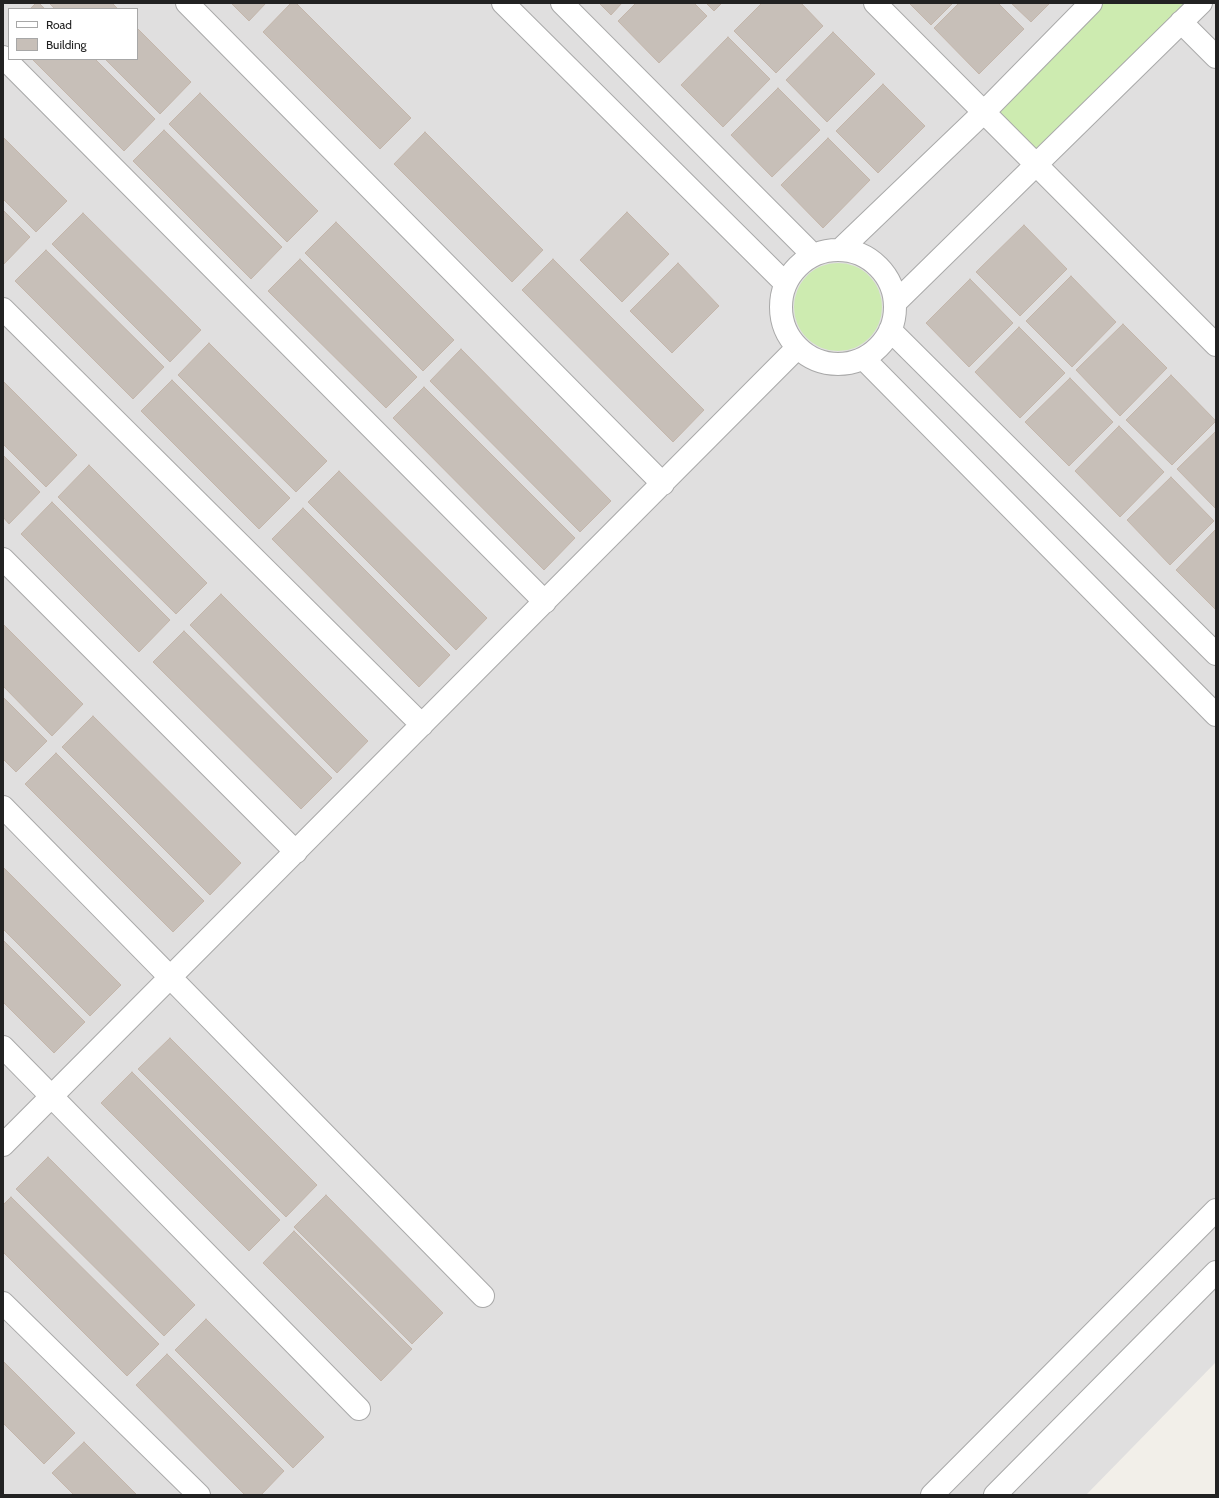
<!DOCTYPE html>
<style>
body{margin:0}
#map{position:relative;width:1219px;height:1498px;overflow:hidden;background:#f2efe9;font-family:Cabin,sans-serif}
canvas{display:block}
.frame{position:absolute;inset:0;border:4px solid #222;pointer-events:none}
.legend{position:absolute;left:8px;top:8px;width:130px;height:52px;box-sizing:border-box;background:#fff;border:1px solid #a7a7a7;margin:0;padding:5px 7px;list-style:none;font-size:12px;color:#222}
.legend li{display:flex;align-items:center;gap:8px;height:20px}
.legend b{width:20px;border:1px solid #a7a7a7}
</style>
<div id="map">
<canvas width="1219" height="1498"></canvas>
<div class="frame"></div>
<ul class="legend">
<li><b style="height:5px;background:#fff"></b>Road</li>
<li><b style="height:11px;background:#c7bfb8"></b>Building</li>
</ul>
</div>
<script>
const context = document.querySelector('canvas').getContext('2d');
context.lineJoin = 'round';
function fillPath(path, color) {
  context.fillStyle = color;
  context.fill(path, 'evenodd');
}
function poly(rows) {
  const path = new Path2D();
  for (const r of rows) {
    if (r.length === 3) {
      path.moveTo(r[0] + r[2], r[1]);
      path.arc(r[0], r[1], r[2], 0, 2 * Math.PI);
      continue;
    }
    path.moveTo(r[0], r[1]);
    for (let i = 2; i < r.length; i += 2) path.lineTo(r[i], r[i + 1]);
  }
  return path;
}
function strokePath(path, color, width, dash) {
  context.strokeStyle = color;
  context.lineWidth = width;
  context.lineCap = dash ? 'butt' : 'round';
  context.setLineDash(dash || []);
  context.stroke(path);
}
fillPath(poly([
 [3,3,1216,3,1216,1362,1086,1495,3,1495],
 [9,9,137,9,137,59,9,59]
]), '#e0dfdf');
fillPath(poly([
 [1091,3,1201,3,1036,165,984,112],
 [838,307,44]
]), '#cdebb0');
const building = poly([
 [36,3,39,3,45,9,30,9,36,3],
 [49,3,112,3,118,9,55,9,49,3],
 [231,3,266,3,249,21,231,3],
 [291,3,296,3,411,118,380,149,263,32,291,3],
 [599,3,622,3,611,15,599,3],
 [636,3,694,3,707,16,659,63,618,21,636,3],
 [706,3,722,3,714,11,706,3],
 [762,3,801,3,823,26,776,73,734,31,762,3],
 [909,3,953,3,931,25,909,3],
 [959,3,998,3,1024,29,979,74,934,28,959,3],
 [1011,3,1050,3,1031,22,1011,3],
 [137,28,191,82,160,114,105,59,137,59,137,28],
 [833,32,875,74,827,122,786,80,833,32],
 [728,37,770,79,723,127,681,85,728,37],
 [32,59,95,59,155,119,124,151,32,59],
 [883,84,925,126,878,173,836,131,883,84],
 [778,88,820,130,772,177,731,135,778,88],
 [200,93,318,211,287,242,169,124,200,93],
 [164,130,282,247,251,279,133,161,164,130],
 [425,132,543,250,512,282,394,164,425,132],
 [3,137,67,201,36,232,3,199,3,137],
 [828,138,870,180,823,228,781,185,828,138],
 [3,210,30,237,3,265,3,210],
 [627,212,669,254,622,302,580,260,627,212],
 [83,213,201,330,170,362,52,244,83,213],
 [336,222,454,340,423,371,305,253,336,222],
 [1024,225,1067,269,1020,316,976,272,1024,225],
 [46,250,164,367,133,399,15,281,46,250],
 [300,259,417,377,386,408,268,291,300,259],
 [553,259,704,410,673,442,522,290,553,259],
 [678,263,719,306,672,353,630,311,678,263],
 [1071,276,1116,322,1072,367,1026,321,1071,276],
 [970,279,1013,323,969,367,926,323,970,279],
 [1123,324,1167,368,1120,416,1076,370,1123,324],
 [1019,327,1065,373,1020,418,975,372,1019,327],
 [209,343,327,461,296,492,178,375,209,343],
 [461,349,611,501,580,532,430,381,461,349],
 [1171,375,1216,421,1172,465,1126,420,1171,375],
 [1070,378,1113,422,1069,466,1025,422,1070,378],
 [172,380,290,498,259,529,141,411,172,380],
 [3,381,77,455,46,487,3,444,3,381],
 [424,387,575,538,544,570,393,418,424,387],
 [1119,426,1164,472,1120,517,1075,471,1119,426],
 [1216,431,1216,509,1177,469,1216,431],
 [3,455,40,492,9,524,3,517,3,455],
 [89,465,207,583,176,614,58,497,89,465],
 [339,471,487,618,456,650,308,502,339,471],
 [1171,477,1214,521,1170,565,1127,520,1171,477],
 [52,502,170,620,139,652,21,534,52,502],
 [303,508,450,655,419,687,272,539,303,508],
 [1216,529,1216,610,1176,570,1216,529],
 [221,594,368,741,337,773,190,625,221,594],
 [3,624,83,704,52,736,3,686,3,624],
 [184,631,332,778,301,809,153,662,184,631],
 [3,697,47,741,16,772,3,759,3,697],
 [93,716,241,863,210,895,62,747,93,716],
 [56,753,204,901,173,932,25,784,56,753],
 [3,867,121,985,90,1016,3,929,3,867],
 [3,940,85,1022,54,1053,3,1002,3,940],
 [170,1038,317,1185,286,1217,138,1069,170,1038],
 [132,1072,280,1220,249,1251,101,1103,132,1072],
 [48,1157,195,1305,164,1336,16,1189,48,1157],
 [326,1195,443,1313,412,1344,294,1227,326,1195],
 [11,1197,159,1344,127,1376,3,1252,3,1205,11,1197],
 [294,1231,412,1349,381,1381,263,1263,294,1231],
 [206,1319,324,1437,293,1468,175,1350,206,1319],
 [167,1354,284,1471,261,1495,245,1495,136,1385,167,1354],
 [3,1361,75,1433,44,1464,3,1423,3,1361],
 [84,1442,137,1495,74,1495,52,1473,84,1442]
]);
fillPath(building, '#c7bfb8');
strokePath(building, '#c4b6ab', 1);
const minor = poly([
 [187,3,663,484],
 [503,3,785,283],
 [562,3,813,255],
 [875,3,1216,345],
 [1181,22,1216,57],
 [3,57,545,602],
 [841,249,984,112,1091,3],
 [838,307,57],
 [895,303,1201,3],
 [3,309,422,725],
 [890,330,1216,654],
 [864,359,1216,715],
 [3,559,296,852],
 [3,807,483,1296],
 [3,1047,359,1409],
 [3,1145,797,348],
 [3,1303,199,1495],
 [932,1495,1216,1210],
 [995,1495,1216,1272]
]);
strokePath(minor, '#a9a9a9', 24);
strokePath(minor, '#fff', 22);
</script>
